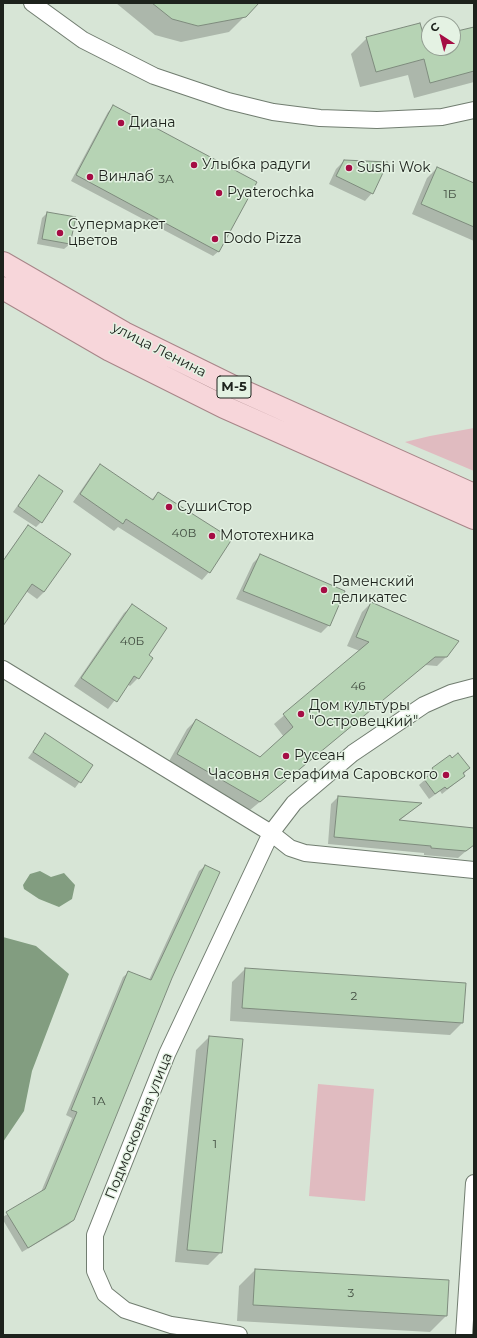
<!DOCTYPE html>
<meta charset="utf-8">
<style>
body{margin:0}
#map{position:relative;width:477px;height:1338px;overflow:hidden;background:#d7e5d6;font-family:Montserrat,sans-serif}
canvas{display:block}
.frame{position:absolute;inset:0;border:4px solid #1d221c;pointer-events:none}
.north{position:absolute;left:421px;top:16px;width:40px;height:40px;box-sizing:border-box;background:#e4f2e3;border:1px solid #949f93;border-radius:50%;rotate:324deg;font-size:11px;font-weight:700;line-height:16px;text-align:center;color:#1d221c}
.north::after{content:'';display:block;margin:auto;width:14px;height:18px;background:#a50d44;clip-path:polygon(50% 0,100% 100%,50% 72%,0 100%)}
</style>
<div id="map">
<canvas width="477" height="1338"></canvas>
<div class="frame"></div>
<div class="north">С</div>
</div>
<script>
const context = document.querySelector('canvas').getContext('2d');
context.lineJoin = 'round';
function fillPath(path, color) {
  context.fillStyle = color;
  context.fill(path, 'evenodd');
}
function poly(rows) {
  const path = new Path2D();
  for (const r of rows) {
    path.moveTo(r[0], r[1]);
    for (let i = 2; i < r.length; i += 2) path.lineTo(r[i], r[i + 1]);
  }
  return path;
}
function strokePath(path, color, width, dash) {
  context.strokeStyle = color;
  context.lineWidth = width;
  context.lineCap = dash ? 'butt' : 'round';
  context.setLineDash(dash || []);
  context.stroke(path);
}
function write(font, color, halo, rows, align = 'center') {
  context.font = font + ' Montserrat,sans-serif';
  context.lineWidth = 3;
  context.setLineDash([]);
  context.textBaseline = 'middle';
  context.strokeStyle = halo;
  context.fillStyle = color;
  for (const [text, x, y, turn = 0] of rows) {
    context.save();
    context.translate(x, y);
    context.rotate((+turn || 0) * Math.PI / 180);
    context.textAlign = isNaN(turn) ? turn : align;
    if (halo) context.strokeText(text, 0, 0);
    context.fillText(text, 0, 0);
    context.restore();
  }
}
fillPath(poly([
 [474,428,474,471,405,442,430,436],
 [318,1084,374,1089,365,1201,309,1196]
]), '#e0bbc0');
fillPath(poly([
 [40,871,51,877,64,873,75,885,72,899,59,907,39,899,24,889,23,885,30,874],
 [3,937,36,946,69,974,32,1071,24,1111,3,1142]
]), '#829d80');
fillPath(poly([
 [116,3,258,3,229,32,181,42,155,35],
 [474,28,474,82,414,98,408,75,360,87,351,54,367,38,424,41,429,39,429,48,453,48,453,33],
 [113,107,219,251,213,256,71,181,108,112],
 [344,161,372,193,365,201,329,184,336,169],
 [437,168,474,184,474,241,412,214,427,178],
 [47,213,70,244,64,249,37,244,42,218],
 [100,465,151,500,158,493,209,572,202,580,118,527,114,531,73,502,93,473],
 [39,476,41,522,36,527,13,512],
 [28,526,69,554,44,592,37,599,26,591,3,624,3,568,9,560,5,557],
 [261,555,329,625,321,633,236,599,253,563],
 [371,603,446,657,437,666,425,665,250,810,168,763,187,729,196,720,260,758,284,737,274,724,360,651,347,646,362,612],
 [132,606,147,655,138,678,130,686,127,684,108,709,74,686,124,613],
 [45,735,92,765,75,788,28,758],
 [450,757,469,768,458,781,442,794,440,791,429,799,419,785,429,776,427,774,433,769],
 [338,797,420,804,399,821,474,829,473,845,458,858,424,855,424,853,328,844,331,804],
 [205,866,171,978,74,1220,68,1225,22,1252,3,1220,3,1217,41,1192,72,1118,66,1115,123,977,129,972,149,980,199,871],
 [245,969,463,1022,450,1035,230,1021,232,982],
 [209,1037,221,1252,208,1265,175,1262,196,1050],
 [255,1270,448,1281,446,1316,430,1332,237,1321,239,1286]
]), '#0003');
const building = poly([
 [152,3,259,3,246,17,198,26,172,19,152,3],
 [420,23,425,40,429,38,429,48,453,48,453,32,474,27,474,71,430,83,424,59,376,72,366,37,420,23],
 [113,105,257,182,219,252,76,175,113,105],
 [344,160,388,162,373,194,336,176,344,160],
 [437,167,474,183,474,227,421,204,437,167],
 [47,212,76,217,70,244,42,239,47,212],
 [100,464,153,500,158,492,232,539,210,573,126,519,123,524,80,494,100,464],
 [39,475,63,491,42,523,18,506,39,475],
 [28,525,71,554,44,592,32,584,3,626,3,561,28,525],
 [260,554,345,591,330,626,243,591,260,554],
 [371,602,459,641,447,657,435,657,260,802,177,754,196,719,260,757,293,727,283,714,369,642,356,637,371,602],
 [132,604,167,628,149,655,153,658,139,679,134,676,117,702,81,678,132,604],
 [45,733,93,765,81,783,33,752,45,733],
 [458,753,470,768,463,773,465,776,447,789,445,787,435,794,424,779,434,771,432,768,450,755,452,758,458,753],
 [338,796,422,803,399,820,474,828,474,845,466,851,431,848,431,846,334,837,338,796],
 [205,865,220,872,172,978,74,1220,28,1248,6,1212,45,1189,77,1112,71,1110,128,971,151,980,205,865],
 [245,968,466,983,463,1023,242,1008,245,968],
 [209,1036,243,1039,222,1253,187,1250,209,1036],
 [255,1269,449,1280,447,1316,253,1305,255,1269]
]);
fillPath(building, '#b6d3b4');
strokePath(building, '#7e8b7d', 1);
const minor = poly([
 [32,3,83,40,154,76,228,101,273,112,320,118,377,120,442,117,474,110],
 [3,669,271,833,290,848,305,853,474,870],
 [239,1335,171,1325,125,1310,105,1294,95,1271,95,1235,167,1054,271,833,294,803,353,753,424,705,451,693,474,687],
 [464,1335,474,1183]
]);
const primary = poly([
 [3,263,124,333,236,388,474,495],
 [3,288,110,350,224,407,474,518]
]);
strokePath(minor, '#717d70', 18);
strokePath(primary, '#a78588', 24);
strokePath(minor, '#fff', 16);
strokePath(primary, '#f7d6da', 22);
for (const [x, y, r, color] of [
 [121,123,4,"#a50d44"],
 [194,165,4,"#a50d44"],
 [349,168,4,"#a50d44"],
 [90,177,4,"#a50d44"],
 [219,193,4,"#a50d44"],
 [60,233,4,"#a50d44"],
 [215,239,4,"#a50d44"],
 [169,507,4,"#a50d44"],
 [212,536,4,"#a50d44"],
 [324,590,4,"#a50d44"],
 [301,714,4,"#a50d44"],
 [286,756,4,"#a50d44"],
 [446,775,4,"#a50d44"]
]) {
  const dot = new Path2D();
  dot.arc(x, y, r, 0, 2 * Math.PI);
  context.fillStyle = color;
  context.fill(dot);
  strokePath(dot, '#e4f2e3', 1.5);
}
write('12px', '#434e42', null, [
 ["3А",166,179],
 ["1Б",450,194],
 ["40В",184,533],
 ["40Б",132,641],
 ["46",358,686],
 ["2",354,996],
 ["1А",99,1101],
 ["1",215,1144],
 ["3",351,1293]
]);
for (const [x, y, w] of [
 [234,387,34]
]) {
  const box = new Path2D();
  box.roundRect(x - w / 2, y - 11, w, 22, 3);
  context.fillStyle = '#e4f2e3';
  context.fill(box);
  strokePath(box, '#1d221c', 1);
}
write('bold 13px', '#1d221c', null, [
 ["М-5",234,387]
]);
write('14px', '#1d221c', '#e4f2e3', [
 ["Диана",129,123],
 ["Улыбка радуги",202,165],
 ["Sushi Wok",357,168],
 ["Винлаб",98,177],
 ["Pyaterochka",227,193],
 ["Супермаркет",68,225],
 ["цветов",68,241],
 ["Dodo Pizza",223,239],
 ["СушиСтор",177,507],
 ["Мототехника",220,536],
 ["Раменский",332,582],
 ["деликатес",332,598],
 ["Дом культуры",309,706],
 ["\"Островецкий\"",309,722],
 ["Русеан",294,756],
 ["Часовня Серафима Саровского",438,775,"right"]
], 'left');
write('14px', '#1d221c', '#e4f2e3', [
 ["улица Ленина",159,350,27],
 ["Подмосковная улица",139,1126,-68]
]);
</script>
